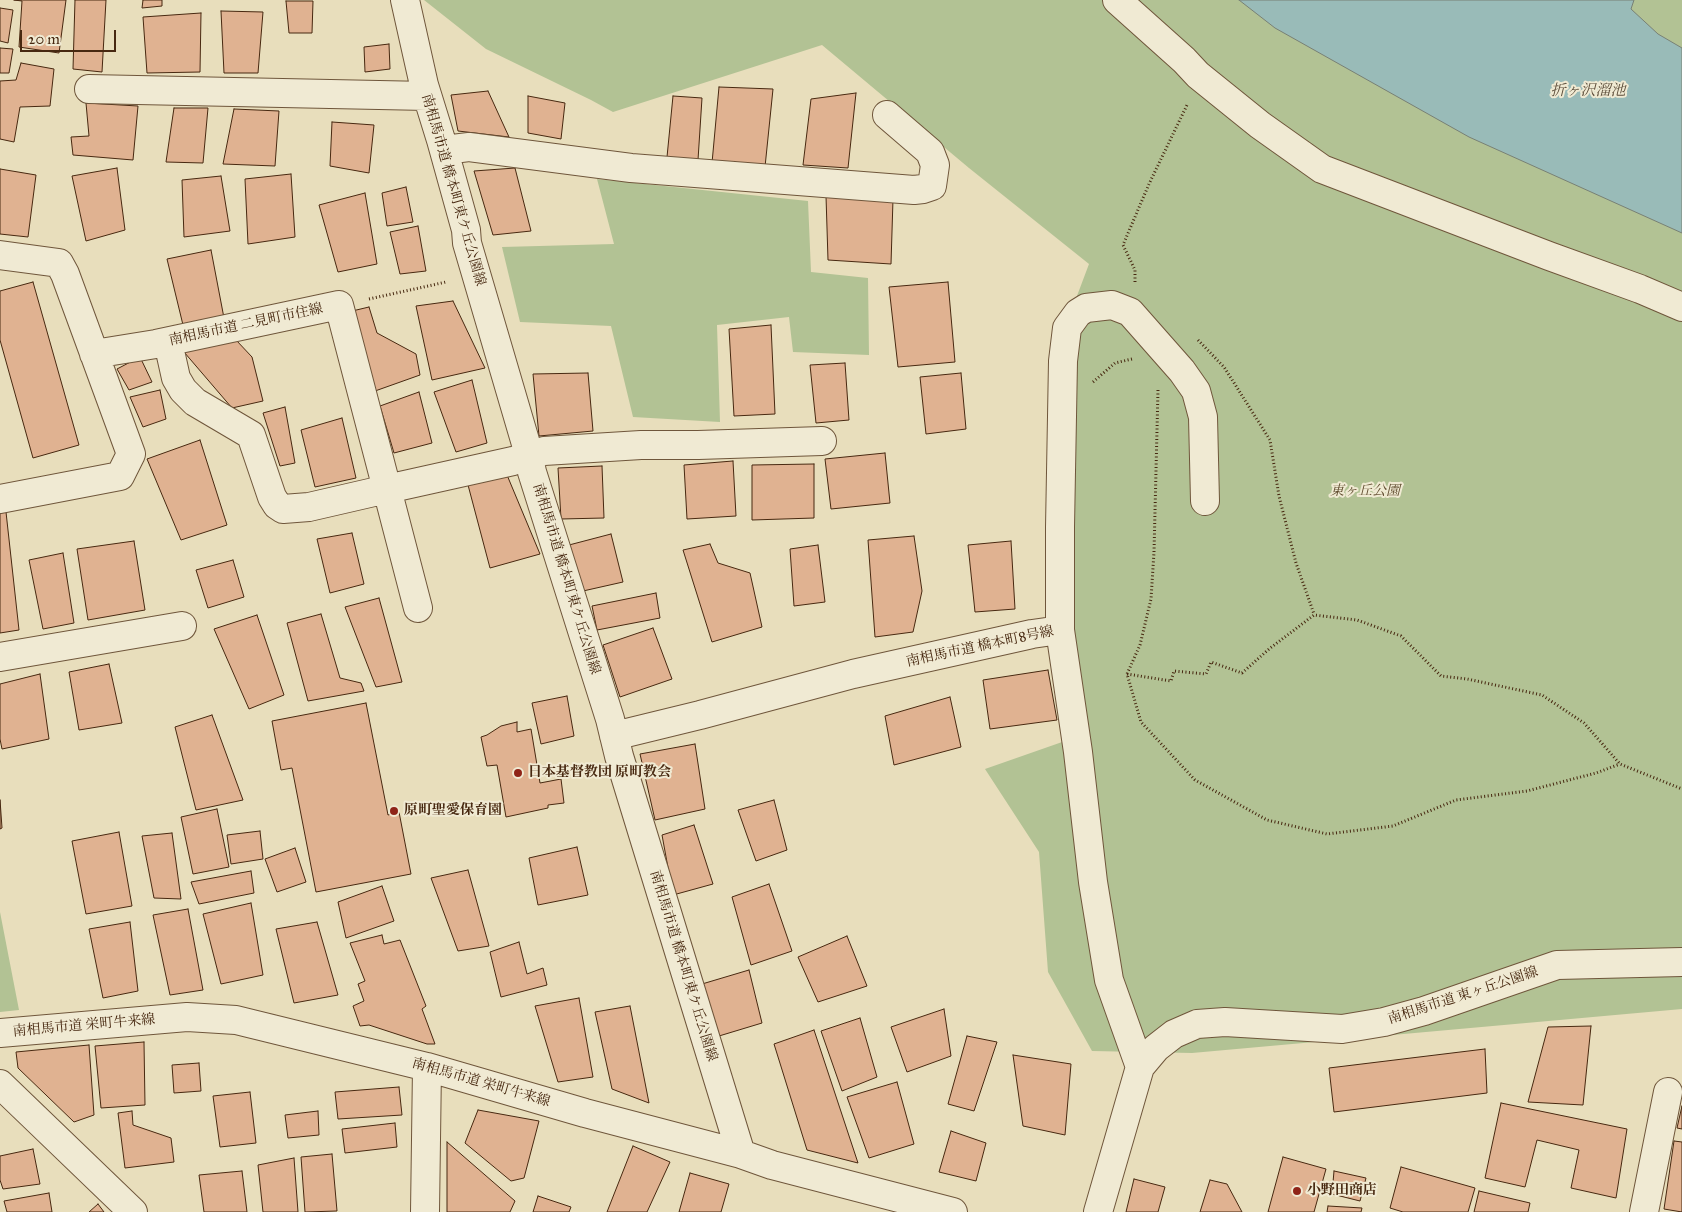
<!DOCTYPE html>
<meta charset="utf-8">
<style>
body{margin:0}
#map{position:relative;width:1682px;height:1212px;overflow:hidden;background:#e8debc;font-family:"IM FELL Great Primer",serif}
canvas{display:block}
.scale{position:absolute;left:20px;top:30px;width:96px;height:22px;box-sizing:border-box;border:2px solid #472810;border-top:0;padding-left:6px;font-size:15px;line-height:18px;white-space:nowrap;color:#472810;-webkit-text-stroke:4px #f0ead3;paint-order:stroke}
</style>
<div id="map">
<canvas width="1682" height="1212"></canvas>
<div class="scale">20 m</div>
</div>
<script>
const context = document.querySelector('canvas').getContext('2d');
context.lineJoin = 'round';
function fillPath(path, color) {
  context.fillStyle = color;
  context.fill(path, 'evenodd');
}
function poly(rows) {
  const path = new Path2D();
  for (const r of rows) {
    path.moveTo(r[0], r[1]);
    for (let i = 2; i < r.length; i += 2) path.lineTo(r[i], r[i + 1]);
  }
  return path;
}
function strokePath(path, color, width, dash) {
  context.strokeStyle = color;
  context.lineWidth = width;
  context.lineCap = dash ? 'butt' : 'round';
  context.setLineDash(dash || []);
  context.stroke(path);
}
function write(font, color, halo, rows, align = 'center') {
  context.font = font + ' "IM FELL Great Primer","Noto Serif JP",serif';
  context.lineWidth = 4;
  context.setLineDash([]);
  context.textBaseline = 'middle';
  context.strokeStyle = halo;
  context.fillStyle = color;
  for (const [text, x, y, turn = 0] of rows) {
    context.save();
    context.translate(x, y);
    context.rotate((+turn || 0) * Math.PI / 180);
    context.textAlign = isNaN(turn) ? turn : align;
    if (halo) context.strokeText(text, 0, 0);
    context.fillText(text, 0, 0);
    context.restore();
  }
}
fillPath(poly([
 [424,0,1682,0,1682,1009,1192,1053,1092,1051,1048,972,1039,852,985,769,1065,741,1047,612,1048,373,1089,264,969,168,822,45,613,112,591,100,486,49],
 [597,179,808,201,811,272,868,278,869,355,793,352,789,317,717,325,720,422,633,417,611,326,520,322,502,247,614,244],
 [0,912,19,1010,0,1012]
]), '#b2c294');
const water = poly([
 [1239,0,1634,0,1631,9,1658,34,1682,48,1682,233,1469,137,1275,28,1239,0]
]);
fillPath(water, '#99bbb8');
strokePath(water, '#788075', 1);
const building = poly([
 [14,0,66,0,59,53,19,47,22,1,14,0],
 [75,0,106,0,102,72,73,69,75,0],
 [143,0,162,0,162,6,142,8,143,0],
 [286,1,313,1,312,33,289,33,286,1],
 [0,8,13,10,8,43,0,41,0,8],
 [221,11,263,12,258,73,224,73,221,11],
 [201,13,200,72,147,73,143,17,201,13],
 [389,44,390,69,365,72,364,47,389,44],
 [0,48,13,49,9,73,0,73,0,48],
 [21,63,54,69,50,106,20,107,14,142,0,139,0,81,16,80,21,63],
 [719,87,773,89,765,167,712,163,719,87],
 [488,91,509,137,458,131,451,95,488,91],
 [856,93,848,168,803,165,811,99,856,93],
 [528,96,565,103,561,139,528,133,528,96],
 [673,96,702,98,698,160,667,157,673,96],
 [86,103,138,106,133,160,73,155,71,137,89,136,86,103],
 [174,108,208,108,203,163,166,162,174,108],
 [234,109,279,111,275,166,223,164,234,109],
 [332,122,374,125,369,173,330,166,332,122],
 [117,168,125,230,86,241,72,176,117,168],
 [515,168,531,231,493,235,474,171,515,168],
 [0,169,36,175,28,237,0,234,0,169],
 [291,174,295,237,248,244,245,179,291,174],
 [221,176,230,231,184,237,182,180,221,176],
 [406,187,413,222,387,226,382,193,406,187],
 [365,193,377,264,338,272,319,205,365,193],
 [826,196,893,199,891,264,828,260,826,196],
 [418,226,426,271,400,274,390,232,418,226],
 [211,250,224,318,183,325,167,259,211,250],
 [33,282,79,445,33,458,0,340,0,291,33,282],
 [948,282,955,362,898,367,889,287,948,282],
 [453,301,485,368,432,380,416,306,453,301],
 [369,307,377,333,416,354,420,375,375,391,348,312,369,307],
 [771,325,775,414,734,416,729,329,771,325],
 [236,340,252,357,263,401,232,408,184,352,236,340],
 [140,357,152,382,129,390,117,369,140,357],
 [845,363,849,420,816,423,810,365,845,363],
 [588,373,593,431,539,436,533,374,588,373],
 [961,373,966,429,926,434,920,377,961,373],
 [472,380,487,443,456,452,434,392,472,380],
 [160,390,166,419,143,427,130,397,160,390],
 [419,392,432,443,394,453,380,406,419,392],
 [285,407,295,463,280,466,263,413,285,407],
 [342,418,356,478,315,487,301,430,342,418],
 [200,440,227,525,181,540,147,459,200,440],
 [885,453,890,503,831,509,825,459,885,453],
 [733,461,736,516,687,519,684,465,733,461],
 [814,464,814,518,752,520,752,465,814,464],
 [602,466,604,518,561,519,558,468,602,466],
 [507,475,540,554,490,568,468,485,507,475],
 [6,512,19,630,0,633,0,513,6,512],
 [352,533,364,584,330,593,317,539,352,533],
 [611,534,623,582,583,591,569,545,611,534],
 [914,536,922,591,913,632,875,637,868,540,914,536],
 [134,541,145,610,88,620,77,549,134,541],
 [1011,541,1015,609,975,612,968,545,1011,541],
 [710,544,718,563,750,573,762,627,712,642,683,550,710,544],
 [818,545,825,602,794,606,790,549,818,545],
 [63,553,74,623,43,629,29,560,63,553],
 [233,560,244,597,208,608,196,570,233,560],
 [656,593,660,618,597,630,592,606,656,593],
 [379,598,402,682,376,687,345,607,379,598],
 [321,614,340,678,361,683,364,691,308,701,287,623,321,614],
 [257,615,284,695,249,709,214,629,257,615],
 [653,628,672,679,620,697,603,645,653,628],
 [109,664,122,723,79,730,69,672,109,664],
 [1048,670,1057,720,990,729,983,680,1048,670],
 [40,674,49,739,2,749,0,739,0,684,40,674],
 [567,696,574,736,541,744,532,703,567,696],
 [950,697,961,747,894,765,885,716,950,697],
 [366,703,388,815,399,812,411,874,316,892,292,768,281,770,272,721,366,703],
 [212,715,243,800,196,810,175,727,212,715],
 [517,722,517,732,531,729,540,783,561,779,564,803,548,805,548,808,506,817,497,765,487,766,481,737,487,735,501,726,517,722],
 [695,744,705,809,655,820,640,754,695,744],
 [0,800,2,828,0,829,0,800],
 [774,800,787,850,756,861,738,810,774,800],
 [217,809,229,867,193,874,181,817,217,809],
 [694,825,713,884,673,895,662,835,694,825],
 [260,831,263,859,231,864,227,835,260,831],
 [119,832,132,906,86,914,72,841,119,832],
 [172,833,181,899,154,898,142,836,172,833],
 [577,847,588,895,538,905,529,858,577,847],
 [295,848,306,882,277,892,265,859,295,848],
 [468,870,489,946,458,951,431,878,468,870],
 [251,871,254,893,199,904,191,882,251,871],
 [769,884,792,951,751,965,732,897,769,884],
 [382,886,394,921,346,938,338,902,382,886],
 [251,903,263,975,221,984,203,914,251,903],
 [188,909,203,990,170,995,153,915,188,909],
 [130,922,138,991,103,998,89,929,130,922],
 [317,922,338,995,294,1003,276,929,317,922],
 [382,935,384,944,400,940,426,1006,422,1009,435,1044,427,1044,369,1025,360,1026,353,1006,364,1001,358,984,365,981,350,943,382,935],
 [847,936,867,986,818,1002,798,957,847,936],
 [519,942,527,974,543,968,547,985,501,997,490,952,519,942],
 [749,970,762,1023,719,1036,702,984,749,970],
 [579,998,593,1077,558,1082,535,1006,579,998],
 [630,1006,649,1103,612,1089,595,1012,630,1006],
 [944,1009,951,1056,907,1072,891,1027,944,1009],
 [860,1018,877,1077,842,1091,821,1031,860,1018],
 [1591,1026,1583,1105,1528,1102,1548,1027,1591,1026],
 [814,1030,858,1163,807,1150,774,1044,814,1030],
 [967,1036,997,1042,974,1111,948,1104,967,1036],
 [144,1042,145,1105,101,1108,95,1046,144,1042],
 [89,1045,94,1115,74,1122,18,1068,16,1052,89,1045],
 [1485,1049,1487,1093,1334,1112,1329,1068,1485,1049],
 [1013,1055,1071,1064,1065,1135,1023,1126,1013,1055],
 [199,1063,201,1091,174,1093,172,1065,199,1063],
 [897,1082,914,1144,869,1158,847,1097,897,1082],
 [399,1087,402,1115,338,1119,335,1092,399,1087],
 [250,1092,256,1143,220,1147,213,1096,250,1092],
 [1501,1103,1627,1129,1616,1198,1571,1188,1579,1150,1537,1140,1525,1187,1485,1178,1501,1103],
 [1682,1106,1682,1129,1677,1128,1682,1106],
 [478,1110,539,1121,524,1178,511,1181,465,1143,478,1110],
 [132,1111,133,1125,171,1138,174,1162,125,1168,118,1113,132,1111],
 [318,1111,319,1135,288,1138,285,1115,318,1111],
 [395,1123,397,1147,345,1153,342,1129,395,1123],
 [951,1131,986,1143,976,1181,939,1172,951,1131],
 [1674,1141,1682,1142,1682,1212,1664,1209,1674,1141],
 [447,1142,515,1201,510,1212,447,1212,447,1142],
 [633,1146,670,1162,647,1212,607,1212,633,1146],
 [33,1149,40,1184,3,1189,0,1180,0,1156,33,1149],
 [332,1154,337,1211,305,1212,301,1157,332,1154],
 [1283,1157,1326,1169,1314,1212,1268,1212,1283,1157],
 [294,1158,298,1212,263,1212,258,1165,294,1158],
 [1401,1167,1475,1188,1468,1212,1403,1212,1390,1208,1401,1167],
 [242,1171,247,1212,204,1212,199,1175,242,1171],
 [1334,1171,1366,1178,1360,1201,1332,1194,1334,1171],
 [690,1173,729,1184,721,1212,679,1212,690,1173],
 [1134,1179,1165,1187,1158,1212,1126,1212,1134,1179],
 [1210,1180,1227,1184,1242,1212,1200,1212,1210,1180],
 [1479,1191,1530,1203,1528,1212,1474,1212,1479,1191],
 [49,1193,52,1212,7,1212,4,1201,49,1193],
 [538,1196,571,1207,569,1212,533,1212,538,1196],
 [98,1204,104,1212,89,1212,98,1204],
 [1328,1206,1362,1208,1361,1212,1327,1212,1328,1206]
]);
fillPath(building, '#e0b291');
strokePath(building, '#472810', 1);
const minor = poly([
 [405,0,424,85,441,140,466,230,467,243,526,444,532,472,610,719,619,756,741,1154],
 [1117,0,1184,60,1198,75,1260,125,1322,169,1549,256,1640,289,1682,307],
 [89,89,427,96],
 [444,150,469,147,631,168,914,190,923,189,932,186,935,165,930,152,887,115],
 [0,255,59,263,65,274,131,454,120,476,0,499],
 [168,342,176,378,183,390,195,402,251,435,272,497,277,505,283,509,309,507,387,489,418,608],
 [94,354,156,344,339,305,387,489,513,461,544,451,641,445,698,445,822,441],
 [1060,630,1060,527,1063,361,1067,328,1078,313,1086,308,1112,305,1130,312,1182,371,1196,391,1203,417,1205,501],
 [0,657,182,626],
 [614,736,700,715,853,674,1032,634,1060,630,1078,752,1093,882,1109,980,1140,1067],
 [0,1033,187,1017,236,1020,427,1067,585,1113,741,1154,772,1165,953,1212],
 [0,1084,133,1212],
 [425,1212,427,1067],
 [1098,1212,1140,1067,1156,1048,1174,1034,1197,1024,1225,1022,1342,1029,1384,1022,1424,1011,1557,965,1682,962],
 [1644,1212,1668,1092]
]);
strokePath(minor, '#6f563b', 30);
strokePath(poly([
 [1135,282,1135,270,1123,245,1149,184,1187,105],
 [369,299,446,282],
 [1198,340,1224,367,1270,440,1279,496,1296,563,1314,614],
 [1093,382,1115,363,1132,359],
 [1158,390,1154,552,1151,599,1140,645,1127,674,1141,722,1195,780,1267,820,1327,834,1393,826,1456,800,1527,791,1596,773,1620,764],
 [1127,674,1171,681,1174,671,1206,674,1211,662,1242,673,1269,649,1314,615,1357,620,1401,636,1441,676,1467,679,1542,695,1584,723,1620,764,1682,789]
]), '#472810', 3, [1, 2.5]);
strokePath(minor, '#f0ead3', 28);
for (const [x, y, r, color] of [
 [518,773,5,"#8f2418"],
 [394,811,5,"#8f2418"],
 [1297,1191,5,"#8f2418"]
]) {
  const dot = new Path2D();
  dot.arc(x, y, r, 0, 2 * Math.PI);
  context.fillStyle = color;
  context.fill(dot);
  strokePath(dot, '#f0ead3', 2);
}
write('14px', '#472810', '#f0ead3', [
 ["南相馬市道 橋本町東ケ丘公園線",453,190,74],
 ["南相馬市道 二見町市住線",246,325,-12],
 ["南相馬市道 橋本町東ケ丘公園線",566,579,73],
 ["南相馬市道 橋本町8号線",980,647,-12],
 ["南相馬市道 橋本町東ケ丘公園線",683,966,73],
 ["南相馬市道 東ヶ丘公園線",1463,996,-18],
 ["南相馬市道 栄町牛来線",84,1026,-5],
 ["南相馬市道 栄町牛来線",481,1083,16]
]);
write('italic 14px', '#624e31', '#f0ead3', [
 ["東ヶ丘公園",1365,492]
]);
write('bold 14px', '#472810', '#f0ead3', [
 ["日本基督教団 原町教会",528,773],
 ["原町聖愛保育園",404,811],
 ["小野田商店",1307,1191]
], 'left');
write('italic 15px', '#5c4d3a', '#f0ead3', [
 ["折ヶ沢溜池",1588,91]
]);
</script>
